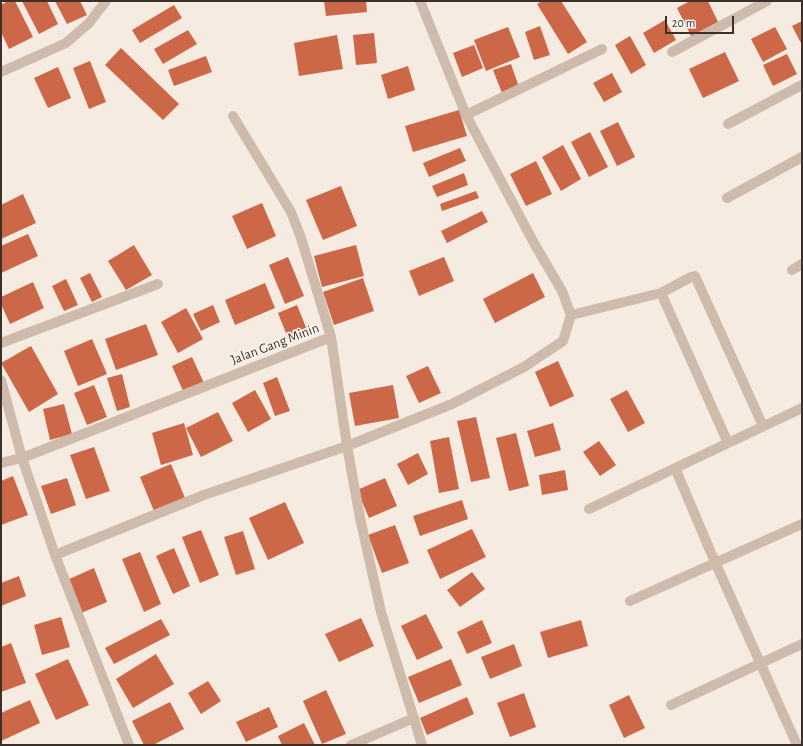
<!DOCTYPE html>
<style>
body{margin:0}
#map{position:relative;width:803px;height:746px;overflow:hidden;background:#f5ebe0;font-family:"Alegreya Sans",sans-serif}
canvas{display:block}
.frame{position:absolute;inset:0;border:2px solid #3b302a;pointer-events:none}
.scale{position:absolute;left:665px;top:16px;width:69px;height:18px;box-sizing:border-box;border:2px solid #3b302a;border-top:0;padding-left:5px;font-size:12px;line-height:14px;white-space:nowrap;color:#3b302a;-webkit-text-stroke:3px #fbf5ed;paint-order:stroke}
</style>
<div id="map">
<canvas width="803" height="746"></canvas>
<div class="frame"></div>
<div class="scale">20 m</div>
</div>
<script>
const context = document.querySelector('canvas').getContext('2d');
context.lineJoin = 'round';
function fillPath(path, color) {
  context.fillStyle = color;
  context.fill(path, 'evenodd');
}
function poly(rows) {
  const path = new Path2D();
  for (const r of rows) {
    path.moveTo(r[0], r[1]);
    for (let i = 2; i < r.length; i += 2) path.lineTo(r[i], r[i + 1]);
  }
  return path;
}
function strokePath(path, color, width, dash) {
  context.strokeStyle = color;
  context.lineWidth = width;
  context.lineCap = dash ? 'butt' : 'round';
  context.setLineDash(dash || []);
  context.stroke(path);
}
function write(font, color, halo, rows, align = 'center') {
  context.font = font + ' "Alegreya Sans",sans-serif';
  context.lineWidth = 3.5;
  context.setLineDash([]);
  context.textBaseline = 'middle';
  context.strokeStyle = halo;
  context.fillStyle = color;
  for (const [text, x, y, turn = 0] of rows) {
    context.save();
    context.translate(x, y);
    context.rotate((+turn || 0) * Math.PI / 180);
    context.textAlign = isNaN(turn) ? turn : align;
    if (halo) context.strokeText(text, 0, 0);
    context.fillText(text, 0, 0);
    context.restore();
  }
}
fillPath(poly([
 [8,1,15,1,33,37,9,49,1,32,1,5],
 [22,1,47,1,58,24,39,34],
 [55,1,80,1,87,15,67,24],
 [324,1,366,1,367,12,326,16],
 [542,1,561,1,587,42,568,54,537,4],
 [690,1,708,1,719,24,692,38,677,8],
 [174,5,182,18,140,43,132,30],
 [665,20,676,40,654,53,643,33],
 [802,21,802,45,792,26],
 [540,26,550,55,534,60,525,32],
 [508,27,520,57,486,71,474,40],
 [775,27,787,49,763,62,751,39],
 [188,30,197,44,163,64,154,49],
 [374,33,377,63,356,65,353,35],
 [337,35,343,69,299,76,294,43],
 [630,36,646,65,631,74,615,45],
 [474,45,483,68,462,77,453,53],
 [121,48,179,104,163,120,105,65],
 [725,52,739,81,703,98,689,69],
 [787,54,797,74,773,86,763,65],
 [206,56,212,72,174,86,168,70],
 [90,61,106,102,89,109,73,68],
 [511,64,519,87,502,93,493,70],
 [408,66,415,90,388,99,381,75],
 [58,67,71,98,48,108,34,78],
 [612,73,622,92,604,102,593,83],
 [459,110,467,136,413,152,405,126],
 [618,122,635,157,617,166,600,131],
 [590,132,608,167,589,177,571,142],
 [563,145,581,179,561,191,542,157],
 [460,148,466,161,429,177,423,163],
 [536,161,552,194,526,206,510,174],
 [464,173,468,185,437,197,432,186],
 [341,186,357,226,323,240,306,200],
 [476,191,479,198,442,211,440,204],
 [23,194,36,223,1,239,1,205],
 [262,203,276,236,247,249,232,216],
 [482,211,488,222,447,243,441,231],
 [28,234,38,256,1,273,1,246],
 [134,245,152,275,126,290,108,261],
 [356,245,364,276,322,287,314,256],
 [288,257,304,296,285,304,269,265],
 [444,257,454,281,419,296,409,271],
 [90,273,102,297,92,302,80,278],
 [533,273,545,297,495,323,483,299],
 [363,278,374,311,334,325,323,292],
 [66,279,78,305,64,311,52,286],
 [33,282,44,308,10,324,1,304,1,297],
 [265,283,275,308,235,325,225,300],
 [213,305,220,322,201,331,193,314],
 [297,305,309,335,290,343,278,313],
 [186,308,203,339,178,353,161,322],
 [146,324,158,355,116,370,105,339],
 [92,339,107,374,78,386,64,351],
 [31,346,58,394,29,412,1,363],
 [192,357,204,383,184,393,172,366],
 [558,361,574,396,550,407,535,372],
 [428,366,441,393,419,403,406,376],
 [122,374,130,407,117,411,107,378],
 [277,377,290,411,275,416,263,383],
 [94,385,107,417,87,425,74,393],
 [393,385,399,418,355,426,349,393],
 [255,390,271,419,248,432,232,403],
 [627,390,645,423,628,432,610,399],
 [64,404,72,434,50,440,43,409],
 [218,412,233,441,201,457,186,428],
 [476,417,490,478,471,482,457,421],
 [184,423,193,455,161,465,152,433],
 [553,423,561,450,535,457,527,431],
 [516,433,529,486,509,491,496,438],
 [449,437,459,489,439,493,430,441],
 [599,441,616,465,600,476,583,452],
 [94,447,110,491,86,499,70,455],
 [418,453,428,474,408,485,397,464],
 [171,464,185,498,154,511,140,477],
 [565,470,568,490,542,495,539,475],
 [13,476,28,515,1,525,1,481],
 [67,478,76,505,51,514,41,486],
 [385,478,397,506,369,518,357,490],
 [462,500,468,519,420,536,413,516],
 [285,502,304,543,268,560,249,518],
 [395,525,409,563,382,573,368,535],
 [472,529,486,557,440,579,427,550],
 [201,530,219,575,200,583,182,537],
 [243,531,255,569,236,575,224,537],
 [174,548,190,586,173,594,156,556],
 [140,552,161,604,144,612,122,559],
 [94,568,107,602,81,613,67,580],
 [472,572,485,589,460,607,447,590],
 [19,576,26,596,1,606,1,583],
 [426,614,443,648,417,660,401,626],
 [61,617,70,647,42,655,34,625],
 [361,618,374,646,339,662,325,634],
 [161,619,170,635,114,664,105,648],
 [482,620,492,643,467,654,457,632],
 [581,620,588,646,548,658,540,632],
 [11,643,26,683,1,692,1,647],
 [514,644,522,666,490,679,481,657],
 [156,654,174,684,133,708,116,679],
 [68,659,89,705,56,720,35,674],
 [451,659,462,685,419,703,408,677],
 [208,681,221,701,201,714,188,693],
 [326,690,346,734,322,744,303,701],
 [524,693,536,727,510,737,497,703],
 [629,695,645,728,624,738,609,705],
 [467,697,474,714,427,735,420,718],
 [30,700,40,723,1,741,1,713],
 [170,702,184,729,153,745,144,745,132,721],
 [269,707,278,727,246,742,236,722],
 [304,723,315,745,282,745,278,736]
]), '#cc6847');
strokePath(poly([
 [672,52,767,1],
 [1,72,66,43,89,23,106,1],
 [466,115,602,49],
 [233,116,291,212,301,238,331,337,347,446,360,518,381,612,422,745],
 [728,124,802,85],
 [727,198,802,157],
 [792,270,802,264],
 [661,293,728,443],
 [571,315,661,293,691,277,695,276,763,426],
 [1,343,158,284],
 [1,380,22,458,55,555,129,745],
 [1,463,22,458,331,337],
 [675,468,715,562,797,745],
 [589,509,802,408],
 [55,555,204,495,347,446,452,404,524,367,563,341,571,315,562,291,535,245,466,115,420,1],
 [630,601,802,524],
 [671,705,802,644],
 [351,745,414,718]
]), '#cebbab', 10);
write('14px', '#3b302a', '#fbf5ed', [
 ["Jalan Gang Minin",275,344,-21]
]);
</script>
